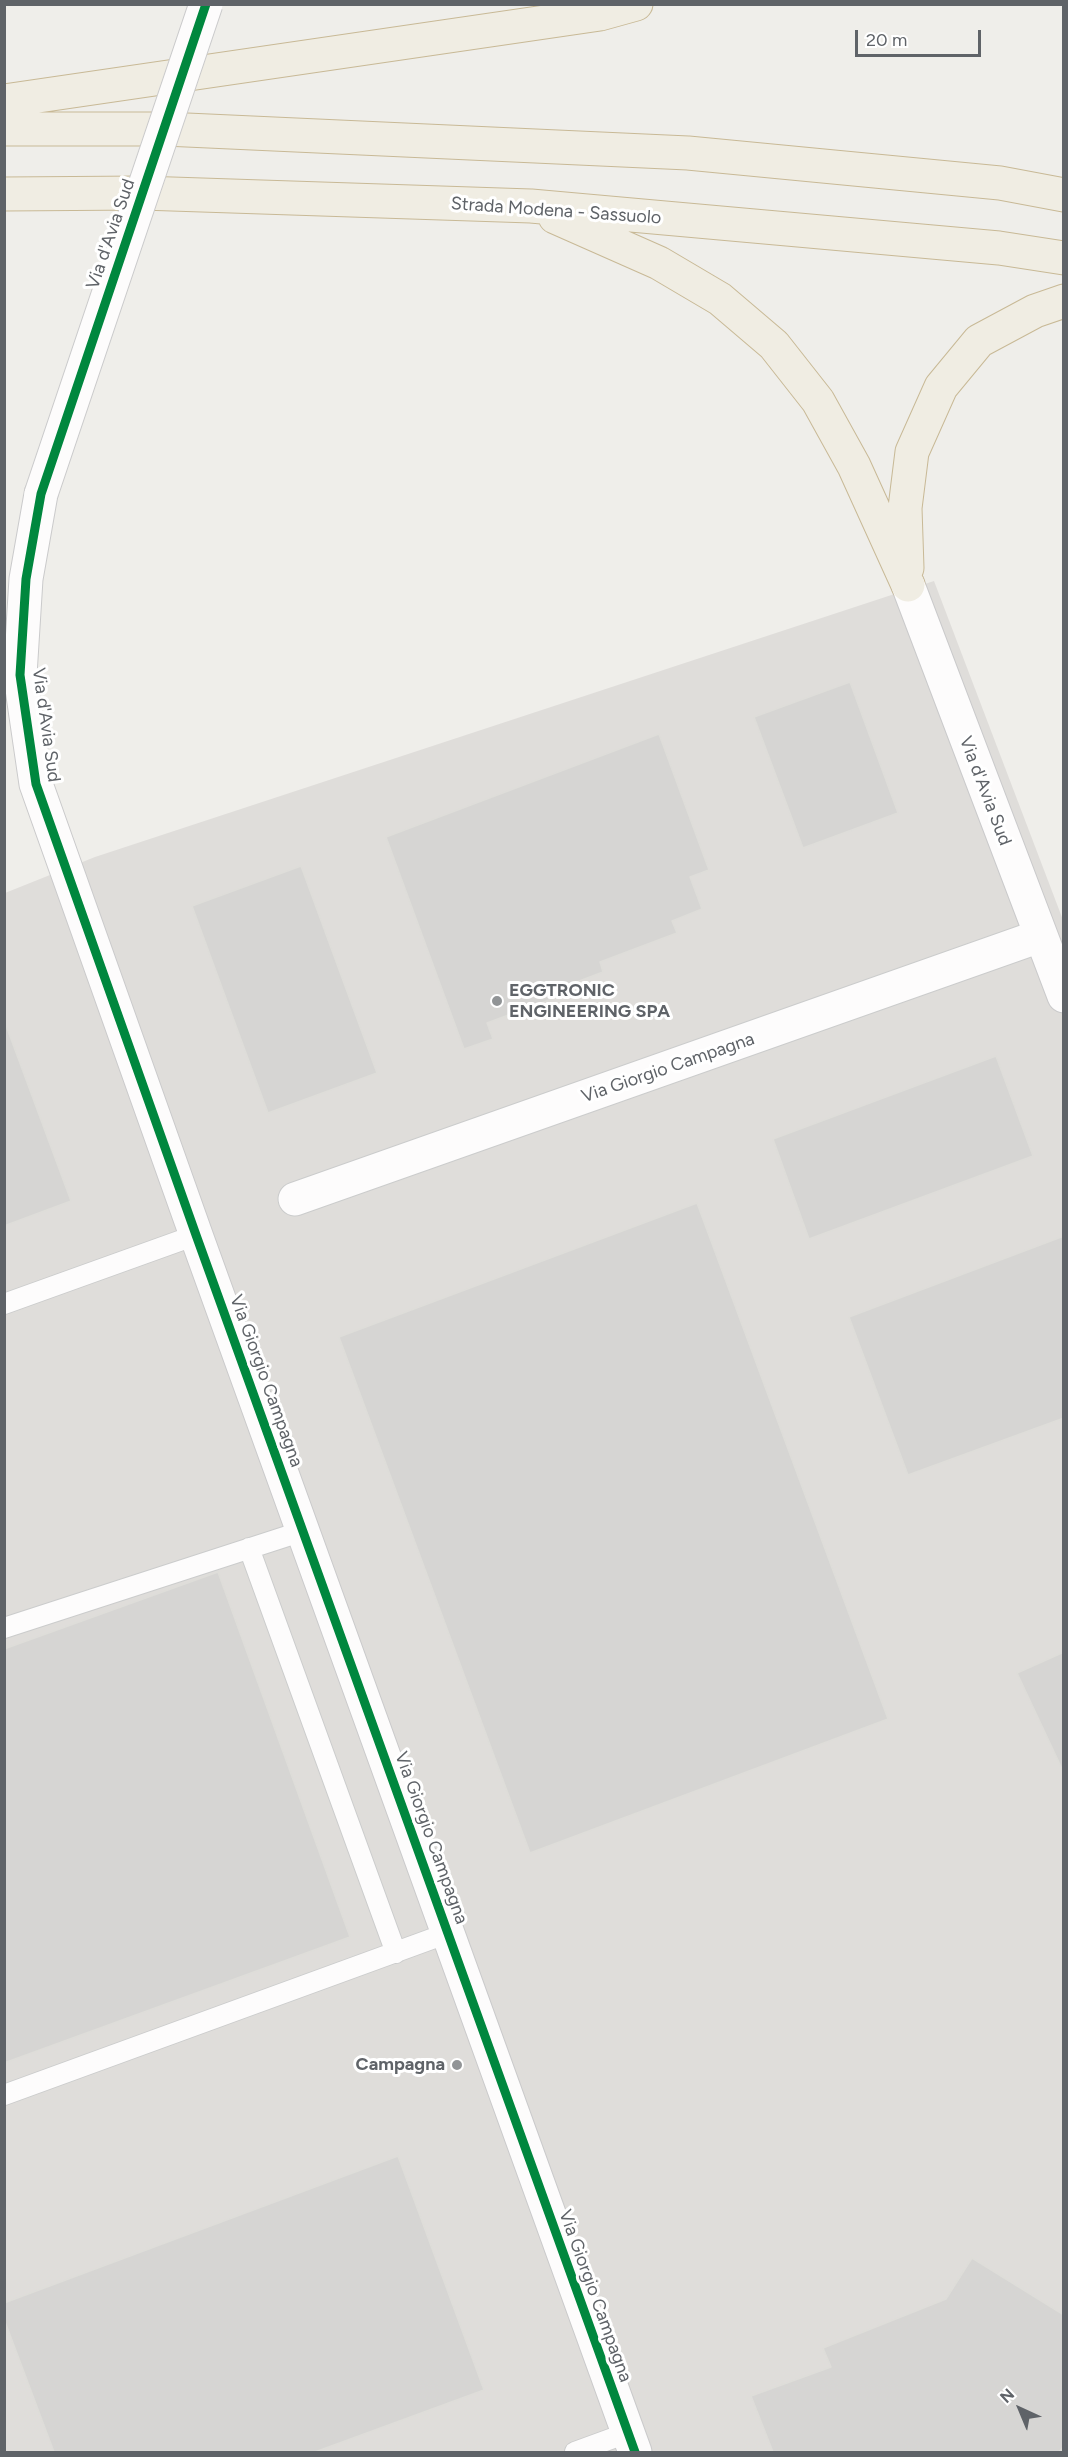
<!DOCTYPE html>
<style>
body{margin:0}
#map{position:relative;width:1068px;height:2457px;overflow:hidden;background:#efeeea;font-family:Figtree,sans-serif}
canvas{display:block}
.frame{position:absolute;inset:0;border:6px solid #5f6368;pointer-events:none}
.north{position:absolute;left:990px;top:2379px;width:60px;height:60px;-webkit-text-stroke:4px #fff;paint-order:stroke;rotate:316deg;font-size:16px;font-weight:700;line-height:24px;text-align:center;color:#5f6368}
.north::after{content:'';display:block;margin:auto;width:21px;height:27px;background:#5f6368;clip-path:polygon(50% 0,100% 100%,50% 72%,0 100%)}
.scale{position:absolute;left:855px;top:30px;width:126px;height:27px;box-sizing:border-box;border:3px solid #5f6368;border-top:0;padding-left:8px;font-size:18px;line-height:21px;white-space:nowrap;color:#5f6368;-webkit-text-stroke:4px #fff;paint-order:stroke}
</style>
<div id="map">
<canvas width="1068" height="2457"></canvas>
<div class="frame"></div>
<div class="north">N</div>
<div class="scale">20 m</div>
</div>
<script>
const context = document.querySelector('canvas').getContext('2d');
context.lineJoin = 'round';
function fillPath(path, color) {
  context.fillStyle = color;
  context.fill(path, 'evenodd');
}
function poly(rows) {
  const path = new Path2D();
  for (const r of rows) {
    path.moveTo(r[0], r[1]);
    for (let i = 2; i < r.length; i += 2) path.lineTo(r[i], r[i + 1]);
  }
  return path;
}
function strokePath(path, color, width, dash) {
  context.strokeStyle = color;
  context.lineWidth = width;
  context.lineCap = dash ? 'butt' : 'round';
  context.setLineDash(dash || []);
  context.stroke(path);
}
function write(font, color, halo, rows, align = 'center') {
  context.font = font + ' Figtree,sans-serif';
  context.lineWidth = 6;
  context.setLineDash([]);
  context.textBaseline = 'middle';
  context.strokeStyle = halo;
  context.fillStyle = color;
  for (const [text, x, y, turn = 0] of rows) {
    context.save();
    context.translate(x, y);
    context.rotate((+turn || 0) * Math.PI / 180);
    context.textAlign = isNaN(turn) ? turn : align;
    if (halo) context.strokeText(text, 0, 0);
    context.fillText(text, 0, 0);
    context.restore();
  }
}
fillPath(poly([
 [934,581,1063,920,1063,2452,5,2452,5,893,95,857]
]), '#dfddda');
const building = poly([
 [850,682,898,813,803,848,754,717,850,682],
 [659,734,709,870,690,877,702,909,672,921,677,933,600,962,603,972,574,983,576,990,487,1023,493,1039,464,1049,386,837,659,734],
 [301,866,377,1073,268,1113,192,906,301,866],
 [4,1020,71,1201,4,1226,4,1020],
 [996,1056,1033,1156,809,1239,773,1139,996,1056],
 [697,1203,888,1719,530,1853,339,1337,697,1203],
 [1064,1236,1064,1418,908,1475,849,1317,1064,1236],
 [218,1572,350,1937,4,2063,4,1649,218,1572],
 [1064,1652,1064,1773,1017,1673,1064,1652],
 [398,2156,484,2390,315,2452,54,2452,4,2319,4,2303,398,2156],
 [972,2258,1064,2315,1064,2446,1059,2452,773,2452,751,2396,831,2367,823,2348,946,2299,972,2258]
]);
fillPath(building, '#d6d5d3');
strokePath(building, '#deddd9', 1.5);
const lane = poly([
 [4,1304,196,1235],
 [249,1548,396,1953],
 [4,1628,303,1531],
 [4,2095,448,1933],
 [575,2452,627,2433]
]);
const street = poly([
 [295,1199,1040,936]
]);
const secondary = poly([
 [41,494,26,579,20,675,36,784,196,1235,635,2452],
 [908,585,1064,996]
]);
const highway = poly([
 [4,101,600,14,636,4],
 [4,129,165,129,688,153,1000,183,1064,195],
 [4,194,142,193,531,206,999,248,1064,258],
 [555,217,659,263,720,299,774,345,818,401,854,466,908,585],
 [907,568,905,508,912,452,941,387,979,341,1035,311,1064,301]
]);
strokePath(lane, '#cbcccc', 22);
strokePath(street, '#cbcccc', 35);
strokePath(secondary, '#cacacb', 35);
strokePath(highway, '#c8b996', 35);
strokePath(lane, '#fdfcfc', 20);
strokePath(street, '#fdfcfc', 33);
strokePath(secondary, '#fdfcfc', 33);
strokePath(highway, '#f0ede3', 33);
const secondaryBridge = poly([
 [41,494,206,4]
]);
strokePath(secondaryBridge, '#cacacb', 35, []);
strokePath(secondaryBridge, '#fdfcfc', 33);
strokePath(poly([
 [206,4,41,494,26,579,20,675,36,784,196,1235,635,2452]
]), '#00873e', 9);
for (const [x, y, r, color] of [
 [497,1001,6,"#919496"],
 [457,2065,6,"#919496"]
]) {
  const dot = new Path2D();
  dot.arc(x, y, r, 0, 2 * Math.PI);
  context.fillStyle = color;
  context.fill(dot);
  strokePath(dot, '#fff', 2);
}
write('18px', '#5f6368', '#fff', [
 ["Strada Modena - Sassuolo",556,211,4],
 ["Via d'Avia Sud",111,234,-71],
 ["Via d'Avia Sud",46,725,82],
 ["Via d'Avia Sud",985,791,69],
 ["Via Giorgio Campagna",668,1068,-19],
 ["Via Giorgio Campagna",266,1381,70],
 ["Via Giorgio Campagna",431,1838,70],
 ["Via Giorgio Campagna",595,2296,70]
]);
write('bold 18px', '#5f6368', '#fff', [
 ["EGGTRONIC",509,991],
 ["ENGINEERING SPA",509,1012],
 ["Campagna",445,2065,"right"]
], 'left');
</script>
